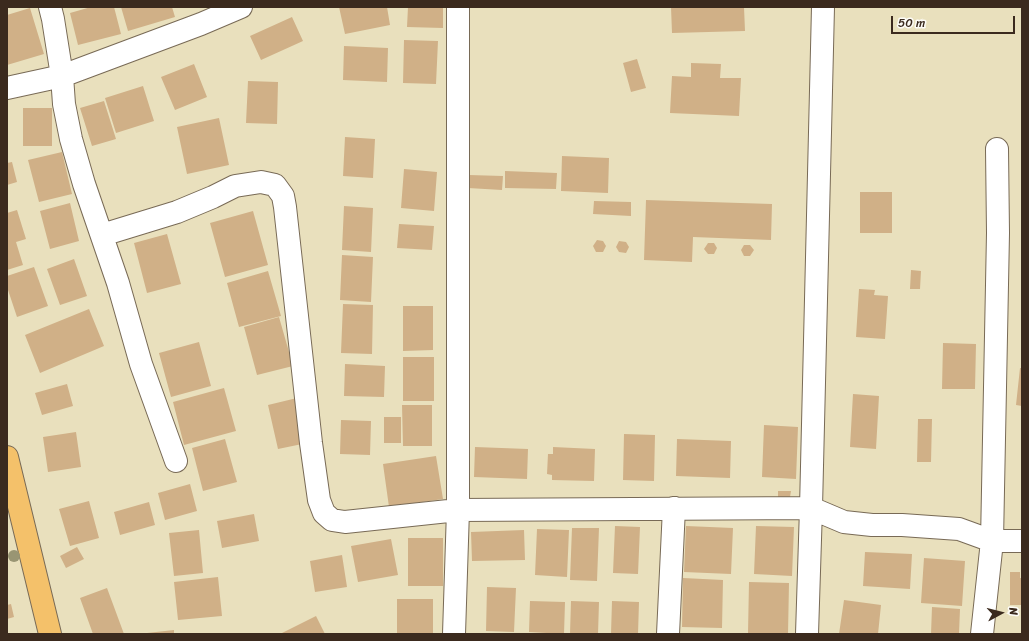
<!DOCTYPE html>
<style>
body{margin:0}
#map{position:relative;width:1029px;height:641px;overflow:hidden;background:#e9e0bd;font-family:Sriracha,sans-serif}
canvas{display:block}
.frame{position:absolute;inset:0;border:8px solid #3b2a1e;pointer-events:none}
.north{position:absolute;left:981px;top:593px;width:40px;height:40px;-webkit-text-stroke:3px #fdfcf7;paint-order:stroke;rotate:83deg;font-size:11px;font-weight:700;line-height:16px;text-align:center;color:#3b2a1e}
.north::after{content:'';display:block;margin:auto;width:14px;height:18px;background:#3b2a1e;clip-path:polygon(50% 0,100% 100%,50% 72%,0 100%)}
.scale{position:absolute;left:891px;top:16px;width:124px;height:18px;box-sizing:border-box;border:2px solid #3b2a1e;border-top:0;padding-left:5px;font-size:12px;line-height:14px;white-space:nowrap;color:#3b2a1e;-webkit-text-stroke:3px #fdfcf7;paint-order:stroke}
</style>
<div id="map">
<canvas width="1029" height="641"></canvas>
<div class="frame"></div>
<div class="north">N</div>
<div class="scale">50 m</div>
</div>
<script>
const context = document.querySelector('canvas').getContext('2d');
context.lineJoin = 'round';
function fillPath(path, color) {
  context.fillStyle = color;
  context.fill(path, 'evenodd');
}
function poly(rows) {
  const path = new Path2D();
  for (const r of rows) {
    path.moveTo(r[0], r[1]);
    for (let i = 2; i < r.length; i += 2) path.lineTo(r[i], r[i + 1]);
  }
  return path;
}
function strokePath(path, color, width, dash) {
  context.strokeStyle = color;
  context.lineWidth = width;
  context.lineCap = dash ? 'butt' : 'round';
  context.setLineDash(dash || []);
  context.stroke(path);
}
fillPath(poly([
 [91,7,114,7,121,34,78,45,70,13],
 [121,7,172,7,175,17,128,31],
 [339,7,387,7,390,25,345,34],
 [408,7,443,7,443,28,407,27],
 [671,7,744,7,745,31,672,33],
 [30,8,44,54,7,65,7,15],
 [292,17,303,41,261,60,250,36],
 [404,40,438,41,436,84,403,83],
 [344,46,388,48,387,82,343,80],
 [637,59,646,88,631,92,623,63],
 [691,63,721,64,720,78,741,78,739,116,670,113,672,76,691,77],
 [194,64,207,97,175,110,161,77],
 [248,81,278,82,277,124,246,123],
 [143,86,154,121,116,133,105,98],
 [104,101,116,139,92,146,80,108],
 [23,108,52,108,52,146,23,146],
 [219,118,229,165,187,174,177,127],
 [345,137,375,139,373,178,343,176],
 [62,152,72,194,39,202,28,160],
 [562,156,609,158,608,193,561,191],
 [12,162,17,182,7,185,7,163],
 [404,169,437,172,434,211,401,208],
 [505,171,557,173,556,189,505,188],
 [469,175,503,176,502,190,468,188],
 [860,192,892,192,892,233,860,233],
 [646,200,772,204,771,240,693,237,692,262,644,260],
 [594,201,631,202,631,216,593,214],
 [70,203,79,241,50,249,40,211],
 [344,206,373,208,371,252,342,250],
 [17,210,26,239,16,242,23,265,7,270,7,213],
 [253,211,268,265,225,277,210,223],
 [399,224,434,226,432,250,397,248],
 [167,234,181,284,147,293,134,243],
 [597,240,603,241,606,246,603,252,596,252,593,246],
 [619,241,626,242,629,247,626,253,619,252,616,247],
 [708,243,714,243,717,248,714,254,708,254,704,249],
 [744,245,750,245,754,250,750,256,744,256,741,250],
 [342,255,373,257,371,302,340,300],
 [74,259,87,296,60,305,47,269],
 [34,267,48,306,17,317,7,287,7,276],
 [911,270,921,271,920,289,910,289],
 [268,271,281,316,239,327,227,283],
 [859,289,875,290,874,295,888,296,885,339,856,337],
 [343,304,373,305,372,354,341,353],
 [403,306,433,306,433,350,403,351],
 [89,309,104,346,40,373,25,335],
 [279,317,293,366,257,375,244,327],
 [199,342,211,386,171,397,159,353],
 [943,343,976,344,975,389,942,389],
 [403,357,434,357,434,401,403,401],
 [345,364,385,366,384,397,344,396],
 [1020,368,1022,368,1022,406,1016,405],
 [67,384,73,406,42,415,35,393],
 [224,388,236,431,184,445,173,402],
 [853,394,879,396,876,449,850,447],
 [297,398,307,443,278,449,268,405],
 [402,405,432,405,432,446,403,446],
 [384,417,401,417,401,443,384,443],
 [918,419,932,419,931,462,917,462],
 [341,420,371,421,370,455,340,454],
 [764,425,798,427,796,479,762,477],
 [76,432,81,467,48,472,43,437],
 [624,434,655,435,654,481,623,480],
 [225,439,237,482,203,491,192,448],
 [677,439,731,441,730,478,676,476],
 [475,447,528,449,527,479,474,477],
 [553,447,595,449,594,481,552,480,552,475,547,474,548,454,553,454],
 [436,456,443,499,389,507,383,464],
 [190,484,197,511,165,520,158,493],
 [778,491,791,491,790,497,778,497],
 [89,501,99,538,70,546,59,509],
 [149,502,155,525,120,535,114,512],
 [254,514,259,541,222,548,217,521],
 [615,526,640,527,638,574,613,573],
 [686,526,733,528,731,574,684,572],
 [756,526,794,527,792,576,754,574],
 [572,528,599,528,597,581,570,580],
 [537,529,569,530,567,577,535,575],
 [199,530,203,573,174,576,169,533],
 [524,530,525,560,472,561,471,532],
 [408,538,443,538,443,586,408,586],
 [391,539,398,575,358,582,351,546],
 [77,547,84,559,66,568,60,556],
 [865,552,912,554,910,589,863,586],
 [342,555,347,587,315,592,310,561],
 [924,558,965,561,962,606,921,603],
 [1010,572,1020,572,1020,578,1022,578,1022,605,1010,605],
 [218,577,222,616,178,620,174,582],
 [683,578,723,580,722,628,682,627],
 [749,582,789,583,788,634,748,633],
 [487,587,516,588,514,632,486,631],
 [107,588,124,634,93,634,80,598],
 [397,599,433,599,433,633,397,633],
 [844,600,881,605,878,634,839,634],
 [530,601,565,602,564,634,529,632],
 [571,601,599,602,598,634,570,634],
 [612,601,639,602,638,634,611,634],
 [11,604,14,617,7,619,7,605],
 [932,607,960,609,959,634,931,634],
 [316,616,325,634,280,634],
 [174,630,174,634,147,634,147,633]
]), '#d0b087');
const minor = poly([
 [50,7,53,19,62,76,64,104,71,139,84,184,118,283,141,364,176,461],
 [7,88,62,76,201,24,241,7],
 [102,235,177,212,213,197,235,186,261,182,275,185,283,196,285,207,311,443,319,500,324,513,332,520,345,522,458,510,811,508,844,522,872,525,902,525,959,529,992,541,1022,541],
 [454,634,458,510,458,7],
 [668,634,674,508],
 [807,634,811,508,823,7],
 [982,634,992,541,998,233,997,149]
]);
const major = poly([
 [7,457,50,634]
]);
strokePath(minor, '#786a56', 24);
strokePath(major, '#786a56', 24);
strokePath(minor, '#fff', 22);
strokePath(major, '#f4c16a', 22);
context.fillStyle = '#999573';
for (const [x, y] of [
 [14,556]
]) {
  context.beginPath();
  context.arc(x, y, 6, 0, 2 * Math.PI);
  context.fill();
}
</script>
